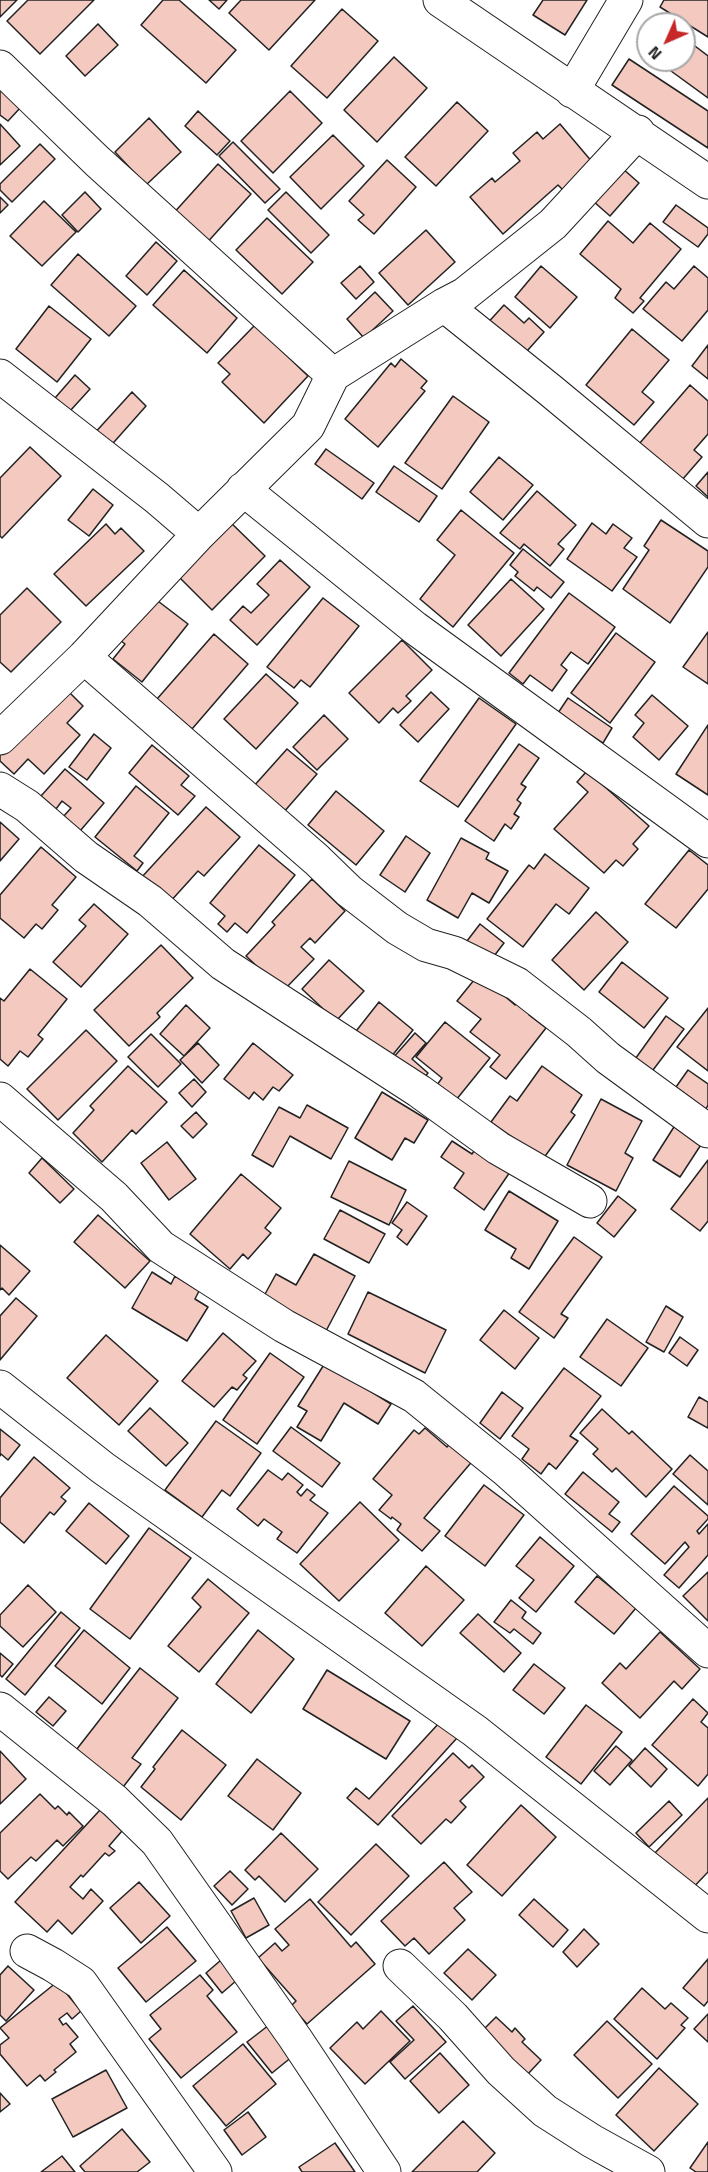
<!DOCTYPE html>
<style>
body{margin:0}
#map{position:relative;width:708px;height:2172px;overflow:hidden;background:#fff;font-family:"Titillium Web",sans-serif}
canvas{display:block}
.north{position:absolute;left:636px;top:12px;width:60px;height:60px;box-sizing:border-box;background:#fff;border:2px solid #a7a7a7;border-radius:50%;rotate:225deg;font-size:16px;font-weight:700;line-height:24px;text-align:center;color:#222}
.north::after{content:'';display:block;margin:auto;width:21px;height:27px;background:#c62828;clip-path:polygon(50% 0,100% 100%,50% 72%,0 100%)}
</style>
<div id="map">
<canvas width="708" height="2172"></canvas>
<div class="north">N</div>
</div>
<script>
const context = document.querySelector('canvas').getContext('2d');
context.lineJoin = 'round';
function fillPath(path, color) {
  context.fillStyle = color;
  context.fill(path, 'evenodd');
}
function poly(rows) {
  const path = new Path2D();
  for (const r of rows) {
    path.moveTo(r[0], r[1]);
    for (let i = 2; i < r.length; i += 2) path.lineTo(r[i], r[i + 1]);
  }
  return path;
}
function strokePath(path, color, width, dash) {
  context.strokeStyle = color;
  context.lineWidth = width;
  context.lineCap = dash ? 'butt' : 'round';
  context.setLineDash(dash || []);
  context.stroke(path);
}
const building = poly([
 [0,0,17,0,0,17,0,0],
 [28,0,94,0,40,54,7,21,28,0],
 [163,0,179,0,236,50,206,83,141,25,163,0],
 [209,0,227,0,219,9,209,0],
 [241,0,315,0,269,50,229,13,241,0],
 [543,0,587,0,565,35,533,15,543,0],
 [664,0,708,0,708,37,660,7,664,0],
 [342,9,378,41,327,98,291,66,342,9],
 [98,24,118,45,85,76,66,56,98,24],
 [691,43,708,56,708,98,671,71,679,60,684,60,684,53,691,43],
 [394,57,427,88,377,142,344,110,394,57],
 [629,59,708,111,708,148,612,85,629,59],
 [0,88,21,107,8,121,0,115,0,88],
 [290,91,322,123,273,173,241,141,290,91],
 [457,102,488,131,436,186,405,157,457,102],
 [198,111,230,141,217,155,185,126,198,111],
 [149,118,181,152,146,185,115,152,149,118],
 [0,124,20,146,0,165,0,124],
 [560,124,593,163,563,190,558,185,503,234,470,197,492,178,495,182,520,161,513,153,537,132,543,139,560,124],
 [333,135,364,166,321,209,290,177,333,135],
 [233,142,280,189,265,203,219,156,233,142],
 [40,144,55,159,12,202,0,190,0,184,40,144],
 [387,160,416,187,374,234,358,220,364,215,349,201,387,160],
 [218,164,251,194,204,246,171,216,218,164],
 [622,168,639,183,610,216,593,201,622,168],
 [85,192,101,209,78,232,62,215,85,192],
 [286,192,329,235,311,253,268,210,286,192],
 [0,197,8,205,0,213,0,197],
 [44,201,76,232,42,266,10,236,44,201],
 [676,205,708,228,708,234,698,247,663,222,676,205],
 [267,218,313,262,282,294,236,250,267,218],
 [608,221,633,243,650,223,681,249,640,298,644,301,633,313,615,298,621,289,580,254,608,221],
 [426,230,455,262,408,305,379,273,426,230],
 [156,242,177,261,147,295,126,276,156,242],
 [78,254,136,306,109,336,51,285,78,254],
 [360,266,374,282,356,299,341,283,360,266],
 [541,266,577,297,550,328,515,297,541,266],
 [694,266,708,278,708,310,682,341,643,309,666,282,674,289,694,266],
 [184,270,237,318,207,353,153,305,184,270],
 [375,292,393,311,364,338,347,319,375,292],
 [504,305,524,323,529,318,544,332,519,360,484,327,504,305],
 [49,306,91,339,57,382,16,349,49,306],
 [255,325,308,376,264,423,222,382,230,374,218,363,255,325],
 [632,329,669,360,642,392,654,402,634,425,586,385,632,329],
 [708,345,708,379,692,366,708,345],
 [401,359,427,381,421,388,425,391,378,447,345,419,391,363,395,367,401,359],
 [75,375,90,389,70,411,55,398,75,375],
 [690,385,708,401,708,434,694,450,702,457,682,480,639,444,690,385],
 [132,392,146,406,107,450,92,436,132,392],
 [453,396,489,422,442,489,405,463,453,396],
 [30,447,61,476,2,538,0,536,0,478,30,447],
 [326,449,374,483,362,499,315,464,326,449],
 [499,457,533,485,503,520,470,492,499,457],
 [394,466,437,496,419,522,376,492,394,466],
 [708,472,708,503,705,501,708,497,696,486,708,472],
 [93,489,113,505,89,536,68,520,93,489],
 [537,491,576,525,558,544,564,549,550,566,524,544,520,549,500,533,537,491],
 [461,510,514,553,453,627,420,599,455,555,437,540,461,510],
 [226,518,265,556,212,610,174,572,226,518],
 [661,520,708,551,708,567,670,623,623,589,649,550,644,546,661,520],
 [592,523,606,534,613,524,632,538,624,548,637,557,612,591,567,559,592,523],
 [106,524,115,534,121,528,144,551,86,606,54,574,106,524],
 [523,549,564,582,551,598,537,587,534,591,515,576,518,572,510,565,523,549],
 [280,560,310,587,257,645,230,620,243,606,251,613,269,595,257,584,280,560],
 [511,579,544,609,501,656,468,625,511,579],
 [27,588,61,622,11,672,0,662,0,615,27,588],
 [569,593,615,627,588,664,571,652,561,665,567,670,552,691,530,675,523,684,509,673,569,593],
 [150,595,188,624,142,682,113,659,125,644,116,637,150,595],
 [323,598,359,626,310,687,301,680,294,688,267,667,323,598],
 [708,632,708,684,683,667,708,632],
 [616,633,655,662,610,723,571,693,616,633],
 [214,634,248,664,192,729,157,699,214,634],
 [402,640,432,670,406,696,411,701,398,713,393,708,379,723,349,693,402,640],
 [266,674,298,703,256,749,224,719,266,674],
 [63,686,83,706,67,723,80,735,44,774,28,759,14,774,0,761,0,754,63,686],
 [431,692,449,709,418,742,400,725,431,692],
 [652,695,688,726,659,760,633,737,644,723,635,715,652,695],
 [479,698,516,724,458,807,420,781,479,698],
 [568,698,612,728,603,743,558,713,568,698],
 [324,715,348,739,317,770,293,747,324,715],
 [708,725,708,795,676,774,708,725],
 [94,734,111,748,87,780,69,767,94,734],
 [519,744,539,758,521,784,526,787,517,800,521,803,514,814,519,817,511,829,505,824,494,841,465,821,519,744],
 [152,745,189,776,181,785,195,796,178,815,129,773,152,745],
 [287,749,317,774,283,813,253,787,287,749],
 [65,769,104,803,80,831,63,817,71,808,62,801,56,809,41,796,65,769],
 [587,771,649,826,633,844,638,849,623,866,616,860,604,873,554,829,588,792,577,782,587,771],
 [136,786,169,813,134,856,143,863,137,871,95,837,136,786],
 [336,791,384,831,356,865,308,825,336,791],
 [206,807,240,837,204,876,198,871,169,903,141,878,206,807],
 [0,822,19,839,0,861,0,822],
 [406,836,430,853,405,892,380,875,406,836],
 [461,838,489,853,486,859,508,871,489,903,472,893,458,918,427,900,461,838],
 [259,845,295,875,247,933,235,923,227,932,218,924,225,916,210,903,259,845],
 [41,847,76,877,52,905,58,910,42,929,36,924,24,938,0,918,0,895,41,847],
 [689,850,708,865,708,889,676,928,645,904,689,850],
 [545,854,589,888,569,914,556,904,523,947,487,919,529,865,534,869,545,854],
 [312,879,345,911,315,943,310,938,301,947,314,959,283,991,246,956,275,925,272,922,312,879],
 [94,904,128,934,81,987,53,962,86,926,79,920,94,904],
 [596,912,628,942,584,990,552,960,596,912],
 [480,924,504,943,491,960,467,941,480,924],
 [161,945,193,978,157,1013,160,1017,129,1046,94,1010,161,945],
 [329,960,364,991,336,1021,302,989,329,960],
 [622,962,668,998,644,1028,599,992,622,962],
 [30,969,67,999,38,1035,43,1039,28,1057,20,1051,8,1066,0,1059,0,998,4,1001,30,969],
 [483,969,501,993,515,1005,519,1000,532,1011,529,1015,546,1028,506,1079,490,1067,500,1055,470,1032,481,1019,457,1001,483,969],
 [379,1002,413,1030,386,1063,353,1035,379,1002],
 [186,1005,210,1028,184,1056,160,1034,186,1005],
 [708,1008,708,1071,677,1047,708,1008],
 [666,1016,684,1029,650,1074,633,1062,666,1016],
 [445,1022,490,1058,456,1100,437,1085,442,1078,416,1057,445,1022],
 [86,1030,117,1061,58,1120,27,1089,86,1030],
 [415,1033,426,1043,412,1059,428,1073,420,1083,392,1059,415,1033],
 [151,1034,181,1064,158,1087,128,1057,151,1034],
 [198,1043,219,1065,202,1083,180,1060,198,1043],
 [253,1043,293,1075,279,1091,273,1087,263,1100,254,1092,249,1099,224,1079,253,1043],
 [128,1066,167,1102,136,1134,132,1130,102,1162,73,1133,94,1110,90,1106,128,1066],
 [542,1066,582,1095,571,1112,575,1115,543,1159,491,1122,510,1096,517,1101,542,1066],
 [688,1070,708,1084,708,1105,706,1109,676,1087,688,1070],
 [194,1079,206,1092,192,1107,179,1093,194,1079],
 [382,1092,428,1120,414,1143,405,1138,392,1160,355,1138,382,1092],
 [601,1099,642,1121,625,1153,633,1158,616,1191,567,1165,601,1099],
 [307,1105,348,1128,331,1159,290,1136,273,1167,252,1155,279,1107,300,1118,307,1105],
 [196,1112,207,1124,193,1138,181,1126,196,1112],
 [679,1119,706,1137,680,1177,653,1160,679,1119],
 [452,1141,472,1154,476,1148,510,1172,484,1210,454,1188,464,1173,441,1157,452,1141],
 [167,1142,196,1179,169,1200,141,1163,167,1142],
 [42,1158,74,1189,60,1203,29,1173,42,1158],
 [708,1160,708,1221,700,1231,671,1209,708,1160],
 [349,1161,406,1190,389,1225,331,1197,349,1161],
 [241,1174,281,1208,265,1228,271,1233,248,1259,243,1254,230,1269,190,1234,241,1174],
 [509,1191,558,1221,529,1269,511,1258,516,1249,485,1230,509,1191],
 [618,1196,636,1210,614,1237,597,1223,618,1196],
 [407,1202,427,1216,407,1245,397,1237,402,1230,392,1223,407,1202],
 [340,1210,385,1234,369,1263,324,1239,340,1210],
 [98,1215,150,1261,125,1288,74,1242,98,1215],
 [574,1237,602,1257,561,1314,568,1318,554,1338,519,1312,574,1237],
 [0,1245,30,1271,9,1295,2,1288,0,1290,0,1245],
 [314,1254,355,1276,326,1331,264,1296,276,1274,296,1285,314,1254],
 [152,1272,171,1284,175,1276,199,1291,195,1299,208,1307,187,1341,132,1308,152,1272],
 [368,1292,446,1330,425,1373,348,1334,368,1292],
 [16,1298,37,1316,0,1360,0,1316,16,1298],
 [666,1306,683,1317,664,1352,646,1342,666,1306],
 [504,1310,539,1338,515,1369,480,1340,504,1310],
 [607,1319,648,1348,621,1386,580,1357,607,1319],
 [223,1333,256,1361,243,1375,247,1378,237,1390,232,1387,214,1407,182,1381,223,1333],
 [106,1335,158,1381,119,1425,67,1378,106,1335],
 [680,1337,698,1350,687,1366,669,1353,680,1337],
 [270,1353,304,1377,257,1444,223,1420,270,1353],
 [325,1363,391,1404,378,1424,344,1403,321,1441,297,1427,307,1411,298,1406,325,1363],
 [564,1368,601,1396,570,1436,578,1441,556,1469,549,1463,541,1474,522,1459,529,1449,512,1436,564,1368],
 [502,1392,523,1408,500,1439,480,1423,502,1392],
 [699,1397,708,1402,708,1428,688,1417,699,1397],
 [150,1408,188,1443,166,1466,128,1431,150,1408],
 [602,1409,629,1434,632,1431,672,1469,646,1497,616,1468,612,1472,593,1454,598,1449,580,1433,602,1409],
 [216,1421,261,1453,230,1496,222,1490,202,1517,165,1490,216,1421],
 [291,1427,340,1463,322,1487,273,1451,291,1427],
 [425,1428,447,1447,453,1440,475,1458,424,1518,440,1531,422,1551,397,1530,401,1524,392,1517,391,1519,379,1510,392,1495,373,1479,414,1430,419,1434,425,1428],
 [0,1429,20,1445,8,1460,1,1454,0,1456,0,1429],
 [690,1455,708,1471,708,1505,673,1474,690,1455],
 [34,1457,70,1488,61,1497,66,1501,54,1515,50,1512,24,1543,0,1522,0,1498,34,1457],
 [268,1470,282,1480,288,1473,303,1485,297,1492,301,1496,307,1489,315,1495,310,1500,328,1513,297,1553,277,1539,282,1532,264,1519,258,1526,237,1509,268,1470],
 [583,1472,619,1502,609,1514,620,1522,612,1532,565,1494,583,1472],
 [484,1485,524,1515,485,1566,445,1536,484,1485],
 [674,1486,708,1516,708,1519,697,1531,699,1534,708,1524,708,1555,679,1588,664,1575,689,1547,685,1542,665,1564,631,1534,674,1486],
 [360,1502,399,1540,339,1601,300,1564,360,1502],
 [89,1503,129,1536,106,1564,66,1531,89,1503],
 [149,1528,191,1558,130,1639,90,1609,149,1528],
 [540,1537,574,1566,536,1612,519,1598,534,1580,516,1566,540,1537],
 [426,1566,464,1600,422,1646,385,1613,426,1566],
 [708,1572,708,1621,683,1596,708,1572],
 [597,1576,636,1608,614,1634,575,1602,597,1576],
 [208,1579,249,1613,199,1672,168,1646,201,1607,192,1598,208,1579],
 [28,1585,56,1612,23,1647,0,1626,0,1615,28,1585],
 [511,1600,526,1612,522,1618,541,1633,533,1644,514,1629,510,1633,494,1622,511,1600],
 [61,1612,80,1628,25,1695,6,1679,61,1612],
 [478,1614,521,1653,504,1672,460,1633,478,1614],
 [84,1630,130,1668,102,1704,55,1666,84,1630],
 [258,1630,294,1659,251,1713,216,1684,258,1630],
 [660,1632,700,1669,682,1689,674,1681,640,1718,602,1683,620,1663,626,1669,660,1632],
 [0,1653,13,1664,2,1677,0,1675,0,1653],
 [534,1664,565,1688,544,1714,513,1690,534,1664],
 [140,1668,178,1698,132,1758,141,1764,120,1791,73,1754,140,1668],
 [327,1670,410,1721,386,1759,303,1709,327,1670],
 [49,1697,66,1711,53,1726,36,1712,49,1697],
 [693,1699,708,1713,701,1722,708,1728,708,1774,698,1786,652,1745,693,1699],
 [586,1705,622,1732,581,1784,546,1757,586,1705],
 [440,1722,457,1738,378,1825,347,1798,356,1788,369,1799,440,1722],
 [182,1730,226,1765,181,1820,141,1787,155,1769,153,1767,182,1730],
 [616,1746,632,1760,610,1785,594,1771,616,1746],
 [645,1748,667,1769,651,1787,629,1766,645,1748],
 [0,1751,26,1779,0,1804,0,1751],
 [453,1753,469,1768,472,1765,484,1777,460,1801,466,1807,451,1823,446,1819,421,1844,392,1816,453,1753],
 [257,1759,301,1793,273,1830,228,1796,257,1759],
 [40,1794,55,1809,58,1806,67,1815,69,1812,83,1826,63,1846,57,1840,36,1861,31,1857,8,1879,0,1871,0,1833,40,1794],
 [708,1798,708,1872,689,1892,652,1856,708,1798],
 [669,1801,682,1815,649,1847,636,1833,669,1801],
 [521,1805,556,1837,502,1896,467,1865,521,1805],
 [100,1810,122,1831,109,1846,115,1851,109,1856,105,1853,83,1877,81,1875,70,1887,83,1899,91,1889,103,1901,72,1934,58,1920,47,1932,15,1902,100,1810],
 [281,1833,318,1869,285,1902,259,1876,255,1880,245,1870,281,1833],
 [376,1844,409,1876,351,1935,318,1902,376,1844],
 [444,1862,472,1892,454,1908,465,1920,429,1954,414,1938,405,1946,381,1921,444,1862],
 [230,1871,248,1889,232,1905,214,1886,230,1871],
 [139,1882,170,1916,141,1943,110,1908,139,1882],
 [254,1898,269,1925,246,1938,231,1911,254,1898],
 [310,1899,351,1947,356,1942,375,1964,307,2024,291,2006,296,2001,258,1958,275,1943,282,1951,289,1945,275,1929,310,1899],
 [534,1899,568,1930,553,1947,519,1915,534,1899],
 [167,1927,196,1961,146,2002,118,1968,167,1927],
 [584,1929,599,1944,577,1967,563,1952,584,1929],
 [468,1949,496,1975,472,2000,444,1973,468,1949],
 [708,1959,708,2001,704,2006,683,1988,708,1959],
 [221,1960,237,1980,222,1993,206,1973,221,1960],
 [8,1966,34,1990,6,2021,0,2015,0,1975,8,1966],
 [200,1975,213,1990,207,1996,237,2032,181,2078,149,2039,161,2029,150,2015,200,1975],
 [57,1982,81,2011,72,2019,67,2013,59,2019,63,2025,66,2023,78,2037,70,2044,76,2052,54,2070,56,2072,45,2081,40,2075,27,2086,0,2054,0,2045,9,2038,0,2028,57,1982],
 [642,1988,665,2009,671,2003,688,2018,681,2025,685,2028,657,2059,614,2019,642,1988],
 [413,2006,446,2042,405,2079,390,2062,414,2040,396,2021,413,2006],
 [381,2011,410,2041,365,2084,330,2048,357,2022,363,2029,381,2011],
 [708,2014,708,2042,694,2029,708,2014],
 [496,2017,512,2032,515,2028,525,2039,522,2042,541,2060,526,2076,480,2033,496,2017],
 [607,2021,652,2064,618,2098,574,2055,607,2021],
 [269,2025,293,2056,272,2073,247,2042,269,2025],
 [243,2044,276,2084,226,2126,193,2086,243,2044],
 [440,2053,469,2085,439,2113,410,2081,440,2053],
 [659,2068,698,2104,654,2151,616,2115,659,2068],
 [106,2070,127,2108,73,2137,52,2099,106,2070],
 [0,2093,10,2104,0,2112,0,2093],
 [248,2112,266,2137,242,2155,224,2130,248,2112],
 [463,2121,495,2153,477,2172,412,2172,463,2121],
 [122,2129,150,2162,137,2172,85,2172,80,2166,122,2129],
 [708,2142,708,2172,696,2172,690,2168,708,2142],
 [335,2143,355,2172,302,2172,299,2167,335,2143],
 [62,2156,75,2172,41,2172,62,2156]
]);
fillPath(building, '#f3c9c0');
strokePath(building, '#222', 1.5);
const minor = poly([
 [440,0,708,182],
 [0,67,97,161,333,375],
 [572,91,626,0],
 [444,305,550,390,708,521],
 [0,376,157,498,199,534],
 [243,489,415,628,708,841],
 [84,657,317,860,349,891,397,928,426,945,454,953,517,984,579,1032,608,1058,708,1131],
 [0,738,84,657,199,534,308,426,333,375,444,305,465,294,553,224,638,132],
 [0,789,27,806,86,857,150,901,223,964,419,1091,498,1148,590,1201],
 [0,1099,114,1197,161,1247,284,1326,414,1396,507,1471,708,1651],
 [0,1387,103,1468,475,1731,708,1916],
 [0,1709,115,1801,157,1842,295,2038,384,2172],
 [27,1951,53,1965,81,1983,215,2172],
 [400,1966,453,2017,501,2071,545,2111,592,2141,648,2172]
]);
strokePath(minor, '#222', 35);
strokePath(minor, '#fff', 33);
</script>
